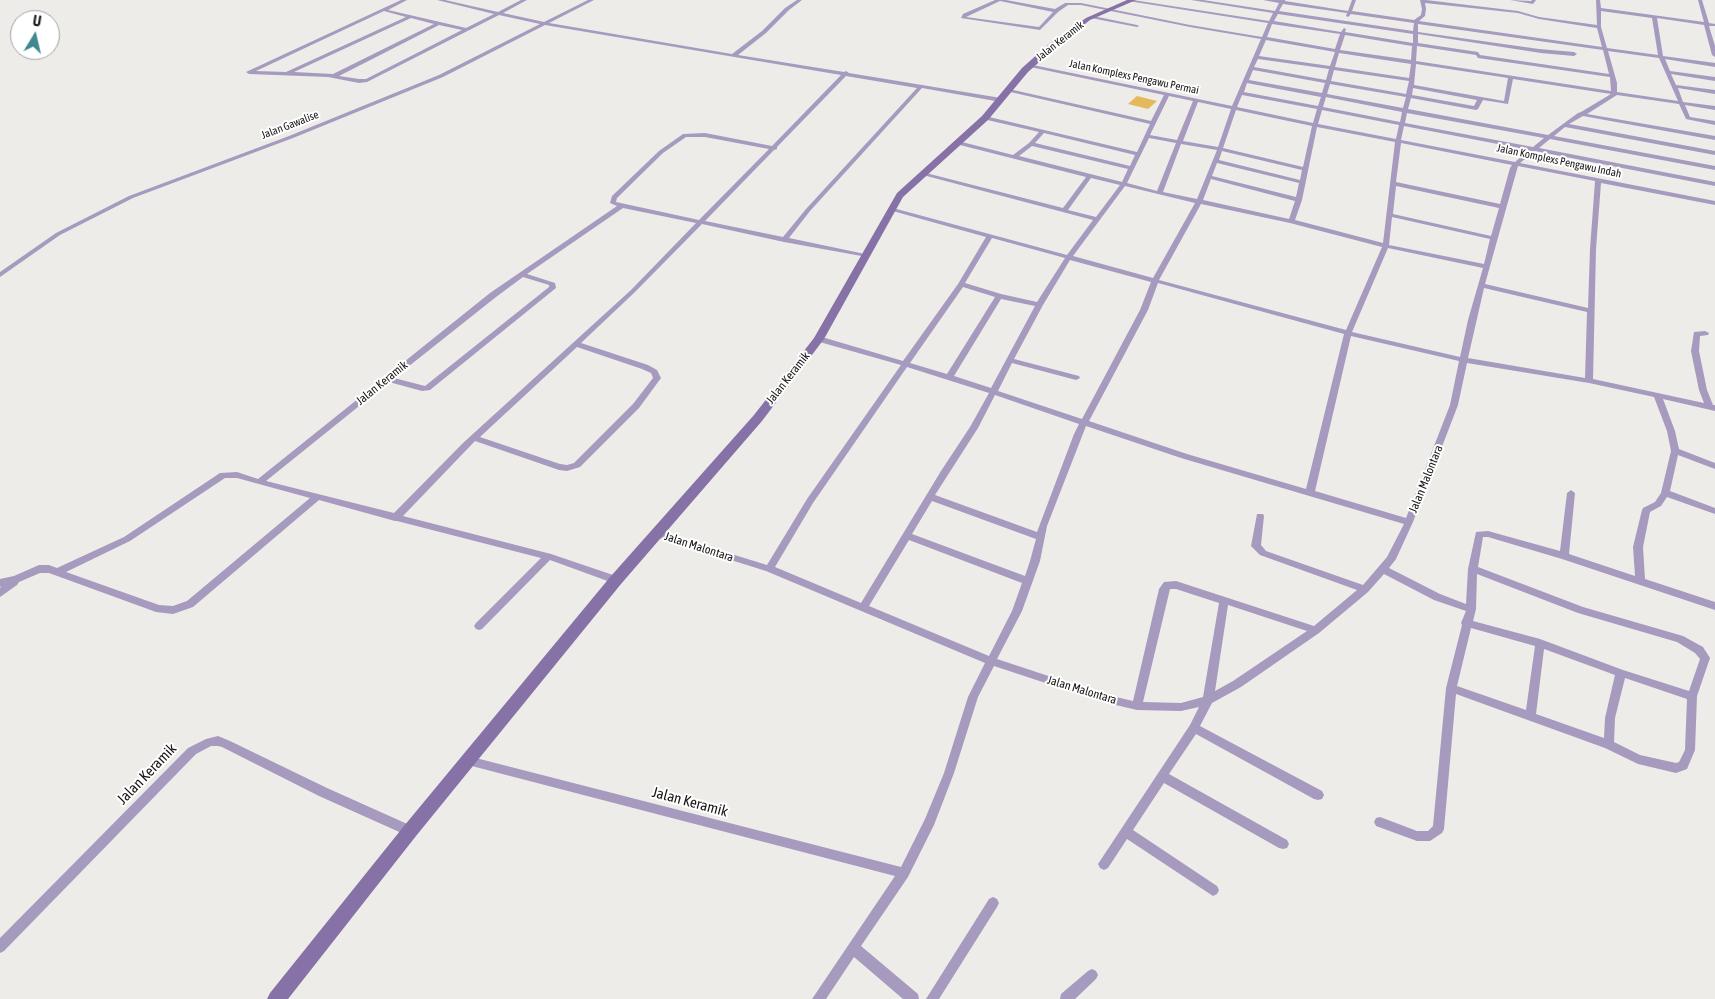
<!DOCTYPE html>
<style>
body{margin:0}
#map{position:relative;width:1715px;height:999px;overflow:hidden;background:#edece9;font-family:"Asap Condensed",sans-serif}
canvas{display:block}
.north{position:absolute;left:10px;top:10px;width:50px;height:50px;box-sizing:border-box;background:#fff;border:1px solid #a3a2a2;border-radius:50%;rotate:9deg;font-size:14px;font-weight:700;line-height:20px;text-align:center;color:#181716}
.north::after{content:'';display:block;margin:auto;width:18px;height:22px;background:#41898f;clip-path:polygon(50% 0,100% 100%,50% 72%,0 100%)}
</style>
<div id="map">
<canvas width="1715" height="999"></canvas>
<div class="north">U</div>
</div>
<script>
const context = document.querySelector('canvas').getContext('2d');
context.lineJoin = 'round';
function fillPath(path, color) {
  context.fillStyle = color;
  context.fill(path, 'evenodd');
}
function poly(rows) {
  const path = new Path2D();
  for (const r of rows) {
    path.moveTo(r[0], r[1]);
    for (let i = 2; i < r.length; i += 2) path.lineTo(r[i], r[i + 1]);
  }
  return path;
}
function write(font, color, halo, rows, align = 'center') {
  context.font = font + ' "Asap Condensed",sans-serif';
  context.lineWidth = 4;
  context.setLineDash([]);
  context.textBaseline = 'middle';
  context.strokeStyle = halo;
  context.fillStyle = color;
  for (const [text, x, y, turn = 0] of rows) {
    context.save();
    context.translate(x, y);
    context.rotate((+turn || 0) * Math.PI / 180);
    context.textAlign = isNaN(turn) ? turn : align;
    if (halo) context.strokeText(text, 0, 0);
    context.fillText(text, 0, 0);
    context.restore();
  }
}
fillPath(poly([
 [1137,96,1157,101,1148,109,1128,104]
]), '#e5b85c');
fillPath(poly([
 [401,0,407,0,388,10,466,28,494,14,437,0,445,0,498,12,521,0,527,0,503,13,544,22,588,0,594,0,549,23,732,54,762,31,785,8,797,0,802,0,789,10,766,33,738,55,844,72,846,71,849,73,1001,98,1004,100,1001,102,922,88,810,211,789,238,865,254,868,256,867,257,784,242,702,224,635,292,581,343,648,365,657,370,661,378,639,408,580,467,567,471,559,470,475,441,403,516,551,554,619,577,621,580,619,583,613,583,550,560,482,629,479,630,476,629,474,626,476,623,541,558,397,521,395,521,319,500,193,607,173,614,156,612,49,573,40,573,19,582,17,585,0,597,0,588,2,586,0,587,0,579,14,576,39,565,49,565,57,568,124,537,220,473,237,472,258,479,490,293,617,206,610,203,612,196,659,151,683,134,705,133,772,146,841,75,545,25,443,77,293,138,133,198,60,235,0,277,0,272,56,233,129,196,289,136,439,75,540,24,499,15,367,82,359,83,328,77,249,74,246,72,401,0],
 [384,11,406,17,286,72,256,71,384,11],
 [411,18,434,24,333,74,294,72,411,18],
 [439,25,462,30,366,79,359,79,339,76,439,25],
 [846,76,917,88,806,209,783,237,705,221,774,150,777,149,777,147,846,76],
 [686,137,705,137,769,149,699,220,616,202,617,198,663,153,686,137],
 [623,208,696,223,631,290,463,443,394,513,266,481,389,382,422,391,430,390,556,288,555,283,527,274,623,208],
 [523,277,549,285,549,287,425,386,394,378,496,297,523,277],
 [577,347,642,369,651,373,653,378,633,404,574,463,567,465,560,464,480,437,577,347],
 [225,478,237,478,310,498,187,601,173,606,159,605,66,572,130,541,225,478],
 [995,0,1006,0,1055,9,1065,3,1081,3,1190,25,1262,37,1268,23,1128,1,1133,0,1269,21,1273,13,1191,0,1203,0,1275,11,1279,3,1263,0,1285,0,1285,1,1348,11,1352,0,1356,0,1352,11,1414,20,1421,15,1422,9,1420,0,1426,0,1518,11,1539,17,1597,25,1596,0,1600,0,1601,8,1704,22,1698,0,1702,0,1709,23,1715,24,1715,26,1709,26,1715,46,1715,57,1712,55,1704,25,1657,18,1663,56,1715,63,1715,67,1665,59,1670,71,1715,77,1715,81,1671,74,1676,85,1715,90,1715,94,1678,88,1683,102,1715,106,1715,110,1685,105,1690,117,1715,121,1715,125,1686,119,1679,104,1617,95,1587,114,1715,136,1715,140,1583,116,1569,124,1715,151,1715,155,1565,127,1554,136,1715,166,1715,170,1550,139,1539,148,1715,182,1715,186,1535,151,1520,163,1715,201,1715,205,1601,183,1596,249,1593,379,1704,403,1699,390,1691,351,1694,332,1705,331,1709,333,1708,335,1700,336,1699,351,1707,390,1713,405,1715,405,1715,411,1663,399,1675,431,1679,449,1715,463,1715,469,1678,455,1670,491,1715,508,1715,514,1667,497,1661,506,1650,512,1643,547,1645,579,1715,602,1715,610,1562,559,1488,537,1483,537,1478,567,1583,607,1683,636,1703,647,1710,658,1697,696,1695,750,1687,769,1676,773,1638,764,1605,748,1456,694,1444,829,1442,833,1430,841,1417,841,1376,826,1374,822,1376,818,1380,817,1417,831,1428,831,1433,826,1446,688,1462,625,1461,623,1466,611,1434,600,1384,574,1368,592,1319,633,1241,687,1212,703,1200,726,1322,791,1324,795,1322,799,1318,800,1314,799,1196,734,1169,774,1287,840,1289,844,1287,848,1283,849,1279,848,1164,783,1133,830,1217,886,1219,890,1217,894,1213,896,1127,839,1108,868,1104,870,1100,868,1098,864,1190,725,1199,707,1181,711,1137,710,1103,702,994,666,978,697,954,773,934,825,908,877,861,946,918,994,919,999,903,999,854,957,826,999,812,999,895,876,464,764,463,761,464,758,468,756,901,867,925,819,944,773,968,697,985,663,766,571,654,536,652,534,654,532,657,531,767,565,807,499,901,365,816,341,815,339,816,337,822,337,903,361,958,284,986,237,889,210,889,208,893,208,1067,255,1093,220,919,174,922,172,1063,208,1086,177,956,144,955,143,958,141,1013,155,1029,143,1039,132,983,119,982,118,985,116,1137,152,1150,124,1006,91,1009,89,1151,121,1164,95,1030,67,1027,65,1028,64,1232,106,1261,39,1190,27,1081,5,1068,5,1058,12,1040,30,961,18,963,14,995,0],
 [1000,1,1053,12,1039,27,966,17,1000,1],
 [1425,3,1518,13,1539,19,1597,28,1602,47,1419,21,1425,16,1426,9,1425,3],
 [1283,4,1347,13,1346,16,1348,17,1351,14,1414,23,1413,31,1279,11,1283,4],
 [1601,11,1652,18,1658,55,1607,48,1601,27,1601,11],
 [1278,14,1413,34,1413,43,1345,32,1346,29,1344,28,1341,32,1274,21,1278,14],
 [1272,24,1340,34,1335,49,1267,37,1272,24],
 [1418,24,1603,50,1609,74,1480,55,1478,52,1418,43,1418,34,1541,53,1574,56,1577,54,1574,52,1539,49,1418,32,1418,24],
 [1345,35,1412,46,1411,60,1340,50,1345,35],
 [1266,40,1335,52,1330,66,1259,56,1266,40],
 [1417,46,1476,55,1478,58,1610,77,1611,91,1416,61,1417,46],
 [1608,51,1659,58,1678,101,1617,92,1617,83,1608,51],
 [1339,53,1411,64,1409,78,1335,67,1339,53],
 [1258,59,1329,69,1326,80,1254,67,1258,59],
 [1416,64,1508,78,1504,101,1414,85,1416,64],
 [1253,70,1325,83,1322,93,1249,80,1253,70],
 [1334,70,1409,81,1406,94,1331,81,1334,70],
 [1513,79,1611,94,1581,112,1578,113,1548,135,1408,109,1411,98,1476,110,1478,109,1483,100,1508,104,1513,79],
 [1247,83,1321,97,1318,106,1244,92,1247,83],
 [1330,84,1406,97,1403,108,1327,94,1330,84],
 [1413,88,1477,100,1474,106,1412,95,1413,88],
 [1242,95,1317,109,1313,123,1237,107,1242,95],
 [1169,96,1193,101,1177,140,1150,135,1169,96],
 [1326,97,1402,112,1400,122,1323,107,1326,97],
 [1198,102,1231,109,1218,147,1183,141,1198,102],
 [1236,110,1312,126,1303,167,1223,148,1236,110],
 [1322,110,1399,125,1396,139,1318,124,1322,110],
 [1407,113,1544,138,1533,147,1405,123,1407,113],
 [1404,126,1529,150,1515,162,1401,140,1404,126],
 [1317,127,1395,142,1383,243,1295,220,1302,200,1317,127],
 [1044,133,1135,155,1130,166,1035,143,1044,133],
 [1149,138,1176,143,1157,191,1127,183,1149,138],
 [1401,143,1512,165,1510,168,1500,204,1396,182,1401,143],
 [1181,144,1217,150,1197,199,1163,192,1181,144],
 [1032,146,1128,169,1122,182,1019,156,1032,146],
 [1222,151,1302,170,1300,180,1219,160,1222,151],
 [1217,163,1299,183,1296,197,1212,176,1217,163],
 [1518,166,1595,181,1590,249,1588,308,1485,284,1518,166],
 [1091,178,1120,185,1096,217,1068,210,1091,178],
 [1211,179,1295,201,1289,219,1203,200,1211,179],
 [1125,186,1195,203,1153,278,1073,256,1125,186],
 [1396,186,1499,208,1491,236,1393,214,1396,186],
 [1201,204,1290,223,1382,247,1346,330,1159,280,1201,204],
 [1392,217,1490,239,1484,264,1389,245,1392,217],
 [992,238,1065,258,1037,302,1001,294,965,283,992,238],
 [1388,248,1483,268,1468,320,1460,357,1352,332,1388,248],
 [1070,260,1151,282,1140,310,1082,419,998,391,1012,363,1076,380,1080,378,1079,376,1014,359,1043,305,1070,260],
 [1158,283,1344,334,1306,489,1187,454,1089,421,1148,310,1158,283],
 [963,287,995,297,947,374,910,363,963,287],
 [1484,288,1587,312,1585,378,1468,358,1484,288],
 [1001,299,1035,306,991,388,954,376,1001,299],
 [1351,336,1459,361,1450,405,1406,518,1315,491,1351,336],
 [1467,363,1589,383,1654,397,1667,431,1671,451,1661,493,1655,502,1643,508,1642,510,1633,547,1635,576,1569,554,1575,493,1571,490,1567,493,1560,551,1488,531,1476,532,1468,569,1466,604,1440,594,1389,568,1396,559,1413,522,1458,405,1467,363],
 [907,367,989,393,970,427,941,471,861,603,775,567,813,503,907,367],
 [995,395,1079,424,1074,434,1037,532,935,495,978,428,995,395],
 [1086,426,1181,458,1404,524,1387,557,1363,585,1266,551,1261,545,1264,516,1263,514,1257,514,1251,546,1260,555,1357,590,1314,626,1176,581,1164,582,1159,589,1133,701,1103,694,997,659,1022,611,1040,561,1047,526,1086,426],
 [932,501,1036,539,1030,561,1025,576,912,534,932,501],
 [909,540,1022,583,1012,611,989,656,869,606,909,540],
 [1477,574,1578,613,1677,642,1695,653,1700,659,1689,691,1623,670,1540,639,1473,621,1476,609,1477,574],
 [1170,589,1176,589,1219,603,1203,697,1181,703,1143,702,1170,589],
 [1228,605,1307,631,1233,681,1215,691,1228,605],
 [1471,628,1535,646,1526,710,1457,686,1471,628],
 [1544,649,1615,675,1605,718,1604,738,1536,714,1544,649],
 [1625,678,1687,699,1685,750,1679,762,1676,763,1640,755,1614,742,1615,718,1625,678],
 [1510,0,1531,1,1532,0,1536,0,1533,4,1510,0],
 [1093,16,1137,25,1139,26,1137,27,1091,18,1091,17,1093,16],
 [218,736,230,741,327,788,414,827,416,831,414,835,410,836,406,835,319,796,222,747,218,746,211,746,196,754,4,951,0,953,0,938,188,748,206,739,218,736],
 [993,897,997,899,999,903,997,907,939,999,926,999,989,899,993,897],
 [1092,969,1096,971,1098,975,1096,979,1075,999,1060,999,1061,994,1088,971,1092,969]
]), '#a79abf');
fillPath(poly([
 [1127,0,1136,0,1090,20,1055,48,1028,72,988,120,903,197,824,339,762,421,621,584,416,836,288,999,267,999,270,993,404,826,611,576,754,415,814,338,897,193,982,116,1022,68,1049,44,1086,18,1127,0]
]), '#8672a7');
write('11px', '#181716', '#fff', [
 ["Jalan Keramik",1060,41,-38],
 ["Jalan Komplexs Pengawu Permai",1134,77,12],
 ["Jalan Gawalise",290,125,-21],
 ["Jalan Komplexs Pengawu Indah",1559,161,12]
]);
write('12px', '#181716', '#fff', [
 ["Jalan Keramik",788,378,-52],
 ["Jalan Keramik",382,383,-39],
 ["Jalan Malontara",1426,479,-68],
 ["Jalan Malontara",699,547,18],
 ["Jalan Malontara",1082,690,17]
]);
write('15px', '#181716', '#fff', [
 ["Jalan Keramik",147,774,-46],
 ["Jalan Keramik",690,802,15]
]);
</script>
